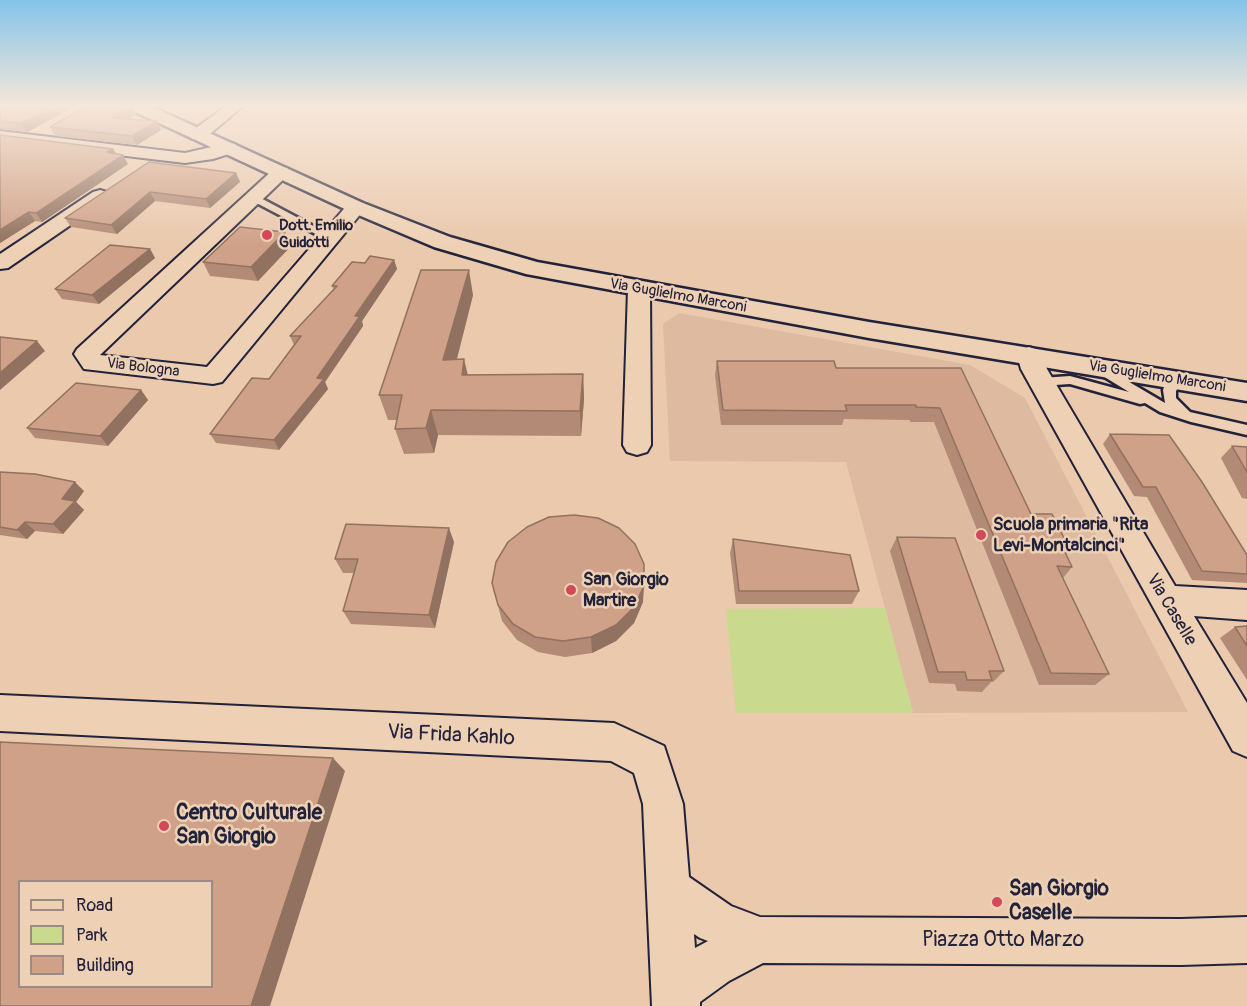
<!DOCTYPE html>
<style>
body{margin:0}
#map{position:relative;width:1247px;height:1006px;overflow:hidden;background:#eac9ad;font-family:Pangolin,sans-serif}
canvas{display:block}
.legend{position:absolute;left:18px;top:880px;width:195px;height:108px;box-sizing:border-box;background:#eed1b5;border:2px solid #9c8b84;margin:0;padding:8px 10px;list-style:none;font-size:18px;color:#22223b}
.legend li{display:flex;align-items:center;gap:12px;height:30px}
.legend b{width:30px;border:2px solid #9c8b84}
</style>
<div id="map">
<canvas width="1247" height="1006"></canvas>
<ul class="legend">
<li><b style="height:8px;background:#eed1b5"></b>Road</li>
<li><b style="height:16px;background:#c9d98d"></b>Park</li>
<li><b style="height:16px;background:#cfa188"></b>Building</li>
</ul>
</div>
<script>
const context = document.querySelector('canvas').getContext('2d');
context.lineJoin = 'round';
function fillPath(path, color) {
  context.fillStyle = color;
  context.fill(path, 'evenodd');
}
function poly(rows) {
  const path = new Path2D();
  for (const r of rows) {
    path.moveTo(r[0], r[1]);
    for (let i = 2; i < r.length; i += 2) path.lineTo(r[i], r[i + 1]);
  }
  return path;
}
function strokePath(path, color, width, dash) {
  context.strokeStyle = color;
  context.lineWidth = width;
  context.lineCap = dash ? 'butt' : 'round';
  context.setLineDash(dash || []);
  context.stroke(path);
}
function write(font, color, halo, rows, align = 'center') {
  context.font = font + ' Pangolin,sans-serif';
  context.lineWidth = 5;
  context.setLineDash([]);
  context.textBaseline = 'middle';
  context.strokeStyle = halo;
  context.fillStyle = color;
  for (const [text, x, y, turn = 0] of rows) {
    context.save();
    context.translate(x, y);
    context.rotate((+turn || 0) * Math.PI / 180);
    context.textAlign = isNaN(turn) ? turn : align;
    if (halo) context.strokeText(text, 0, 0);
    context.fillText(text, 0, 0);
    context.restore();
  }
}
fillPath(poly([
 [679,313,970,365,1025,398,1188,712,913,713,846,462,670,461,663,324]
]), '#debaa0');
fillPath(poly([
 [885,608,913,713,736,713,726,609]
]), '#c9d98d');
const lane = poly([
 [249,195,255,195,336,238,327,240,249,199,249,195],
 [1102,366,1165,403,1163,390,1164,387,1172,378,1182,378,1183,381,1176,391,1176,398,1190,412,1247,425,1247,435,1191,422,1160,412,1145,403,1140,404,1070,384,1041,386,1035,382,1041,378,1070,376,1129,392,1098,373,1096,370,1102,366]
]);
const street = poly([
 [226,106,243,106,204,139,192,139,190,135,192,131,226,106],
 [0,131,185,153,229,143,235,144,238,148,235,152,213,159,185,163,0,141,0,131],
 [281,167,287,168,290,172,287,176,100,355,207,367,349,203,363,203,366,207,363,211,222,382,213,384,84,369,74,354,77,349,275,168,281,167],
 [100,190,107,192,109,196,107,200,8,268,0,269,0,254,93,192,100,190],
 [639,282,647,284,650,289,651,445,647,452,637,455,627,452,623,445,628,289,631,284,639,282],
 [1029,347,1038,350,1041,355,1047,369,1175,586,1247,590,1247,620,1194,616,1247,703,1247,757,1233,751,1021,369,1017,355,1020,350,1029,347],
 [0,695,614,723,664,746,683,804,689,877,731,906,760,917,1181,919,1247,917,1247,963,1181,965,763,963,729,981,700,1002,700,1006,652,1006,643,804,634,773,611,761,0,731,0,695],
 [694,934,700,938,708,941,695,948,694,934]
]);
const secondary = poly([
 [129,106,150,106,363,203,450,237,537,262,869,322,1247,383,1247,401,869,338,526,274,434,247,349,211,131,110,129,106]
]);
strokePath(lane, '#22223b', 5);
strokePath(street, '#22223b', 4);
strokePath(secondary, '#22223b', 5);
fillPath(lane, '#eed1b5');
fillPath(street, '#eed1b5');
fillPath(secondary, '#eed1b5');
fillPath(poly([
 [0,106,76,106,27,132,0,129],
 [136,115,128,119,161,130,137,145,55,136,50,127],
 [0,135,113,149,116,154,128,164,42,222,35,221,0,243],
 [149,162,236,173,240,182,210,208,155,201,117,234,71,227,65,218],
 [291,246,258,281,210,276,203,262],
 [150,249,155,258,99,304,62,299,55,289],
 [394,260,397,269,362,321,363,326,325,382,328,389,279,450,216,443,210,434,269,379,294,345,290,336,334,290,332,286,365,263],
 [473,295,457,359,468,375,583,374,584,399,581,436,438,435,434,453,404,454,395,429,397,420,388,420,379,395],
 [717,361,836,368,961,368,1031,514,1070,550,1066,555,1072,567,1063,578,1109,674,1095,685,1039,685,934,422,910,422,910,420,844,419,842,425,721,425,715,375],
 [141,390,148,400,108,446,35,438,27,428],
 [1110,434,1247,555,1247,583,1192,580,1147,497,1134,496,1103,444],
 [1232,446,1247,447,1247,499,1242,498,1221,458],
 [0,472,84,491,76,502,84,510,63,534,35,531,27,539,0,535],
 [897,537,1004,671,993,682,991,682,982,692,957,691,955,684,929,683,890,551],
 [733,539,859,591,852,604,736,604,730,553],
 [454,542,435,628,351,624,343,611,354,573,343,573,335,559],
 [492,583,643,602,634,623,616,641,592,653,565,657,538,652,517,640,502,621],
 [1247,626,1247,680,1220,638,1235,627]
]), '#b28a75');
fillPath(poly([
 [57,106,76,106,27,132,21,123],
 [132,106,136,115,116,126,111,118],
 [157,121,161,130,137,145,132,136],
 [113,149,118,157,107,152],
 [123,155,128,164,42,222,36,213],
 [236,173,240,182,210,208,206,199],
 [150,192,155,201,117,234,111,225],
 [29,212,35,221,0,243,0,230],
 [285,232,291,246,258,281,251,267],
 [150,249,155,258,99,304,92,295],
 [394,260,397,269,362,321,363,326,325,382,328,389,279,450,274,440,317,378,355,316],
 [469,270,473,295,450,385,443,360],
 [37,341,45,351,0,390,0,373],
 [464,359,470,384,462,375],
 [583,374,584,399,581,436,580,411],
 [141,390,148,400,108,446,100,436],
 [431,410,438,435,434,453,426,428],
 [75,482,84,491,76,502,84,510,63,534,53,524,62,499],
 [25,522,35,531,27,539,17,530],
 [449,528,454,542,435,628,429,615],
 [644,586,643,602,634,623,616,641,592,653,591,637],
 [333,758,345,771,270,1006,251,1006]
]), '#91715f');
const building = poly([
 [0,106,57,106,21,123,0,121,0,106],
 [87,106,132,106,111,118,157,121,132,136,50,127,87,106],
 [0,135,113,149,107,152,123,155,36,213,29,212,0,230,0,135],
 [149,162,236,173,206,199,150,192,111,225,65,218,149,162],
 [240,227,285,232,251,267,203,262,240,227],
 [110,245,150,249,92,295,55,289,110,245],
 [370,256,394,260,355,316,360,316,317,378,324,379,274,440,210,434,252,378,269,379,301,336,290,336,337,286,332,286,352,262,365,263,370,256],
 [421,270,469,270,443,360,464,359,462,375,583,374,580,411,431,410,426,428,395,429,402,395,379,395,421,270],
 [0,337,37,341,0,373,0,337],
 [717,361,834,361,836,368,961,368,1031,514,1052,514,1070,550,1064,550,1072,567,1057,566,1109,674,1051,673,940,408,916,407,916,405,845,405,847,411,723,410,717,361],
 [76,383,141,390,100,436,27,428,76,383],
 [1110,434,1169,435,1202,482,1247,555,1247,574,1202,571,1156,487,1143,487,1110,434],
 [1232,446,1247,447,1247,472,1232,446],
 [0,472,35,474,75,482,62,499,75,501,53,524,25,522,17,530,0,527,0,472],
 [574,515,598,518,619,528,635,544,644,564,644,586,634,607,616,625,591,637,563,641,535,637,513,624,498,605,492,583,496,562,508,542,527,527,549,517,574,515],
 [346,524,449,528,429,615,343,611,358,559,335,559,346,524],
 [897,537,955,538,1004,671,989,671,992,680,967,680,965,672,938,672,897,537],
 [733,539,850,555,859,591,739,591,733,539],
 [1247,626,1247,646,1235,627,1247,626],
 [0,742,333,758,251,1006,0,1006,0,742],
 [20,882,212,882,212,987,20,987,20,882]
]);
fillPath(building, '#cfa188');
strokePath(building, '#91715f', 1.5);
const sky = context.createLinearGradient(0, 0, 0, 246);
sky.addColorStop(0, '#83c4e9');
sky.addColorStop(0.43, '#f6e7da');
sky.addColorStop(1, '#f6e7da00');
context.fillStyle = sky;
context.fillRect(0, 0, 1247, 246);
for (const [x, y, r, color] of [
 [267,235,6,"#d1495b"],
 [981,535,6,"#d1495b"],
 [571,590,6,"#d1495b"],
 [164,826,6,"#d1495b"],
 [997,902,6,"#d1495b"]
]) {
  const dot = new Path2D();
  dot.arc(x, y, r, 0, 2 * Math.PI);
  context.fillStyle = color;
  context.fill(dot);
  strokePath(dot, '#eed1b5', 2);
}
write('bold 15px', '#22223b', '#eed1b5', [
 ["Dott. Emilio",279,226],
 ["Guidotti",279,243]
], 'left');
write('15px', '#22223b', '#eed1b5', [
 ["Via Guglielmo Marconi",678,296,10],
 ["Via Bologna",143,368,7],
 ["Via Guglielmo Marconi",1157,377,9]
]);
write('bold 18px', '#22223b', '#eed1b5', [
 ["Scuola primaria \"Rita",993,525],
 ["Levi-Montalcinci\"",993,546],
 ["San Giorgio",583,580],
 ["Martire",583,601]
], 'left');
write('18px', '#22223b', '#eed1b5', [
 ["Via Caselle",1171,610,59]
]);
write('21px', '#22223b', '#eed1b5', [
 ["Via Frida Kahlo",451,736,3],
 ["Piazza Otto Marzo",1003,941]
]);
write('bold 21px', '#22223b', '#eed1b5', [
 ["Centro Culturale",176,814],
 ["San Giorgio",176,838],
 ["San Giorgio",1009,890],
 ["Caselle",1009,914]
], 'left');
</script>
